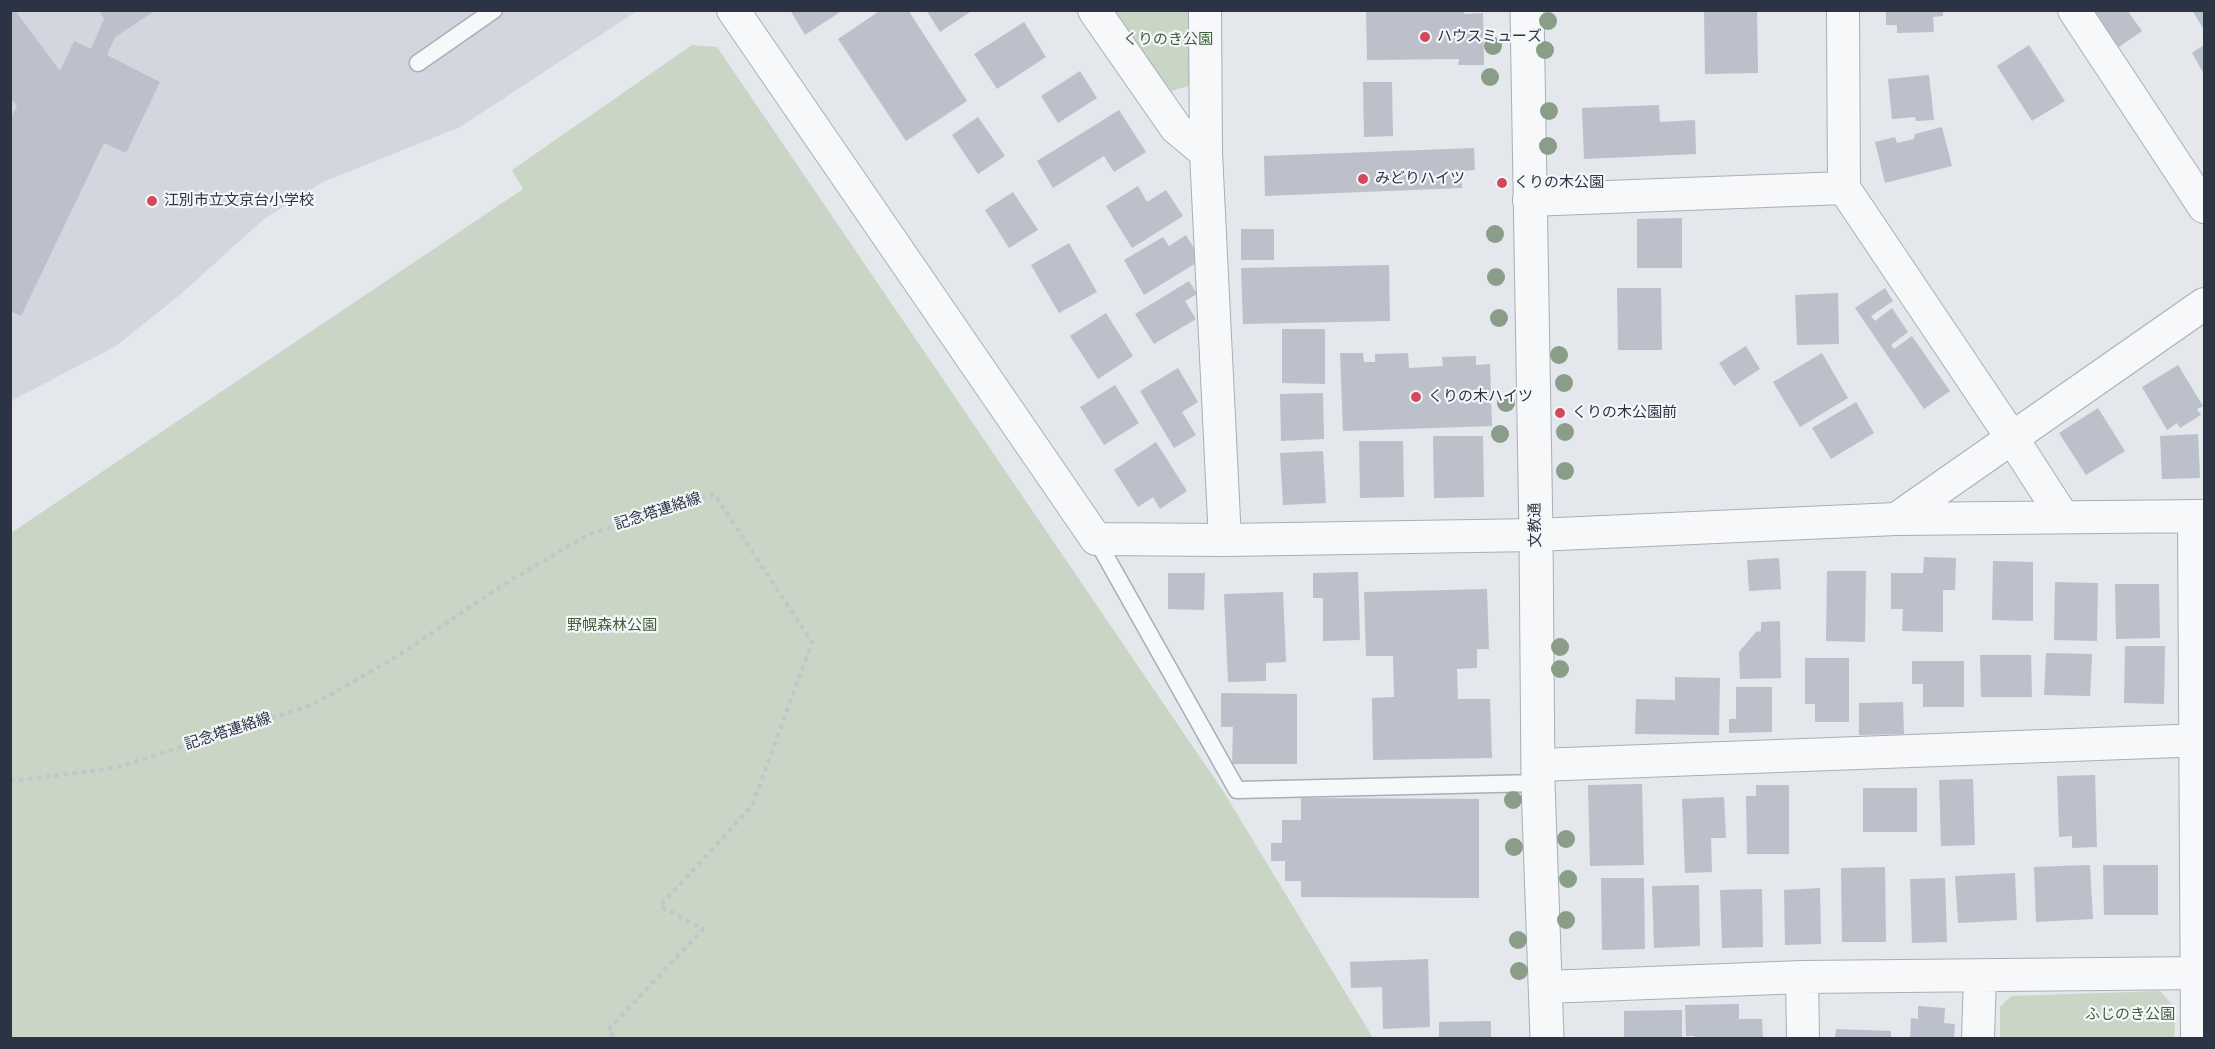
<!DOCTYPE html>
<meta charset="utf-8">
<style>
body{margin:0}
#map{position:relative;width:2215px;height:1049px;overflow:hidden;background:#e4e7ec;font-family:"DejaVu Sans",sans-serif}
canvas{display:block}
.frame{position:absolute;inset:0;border:12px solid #2b3445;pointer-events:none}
</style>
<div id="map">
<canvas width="2215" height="1049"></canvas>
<div class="frame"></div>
</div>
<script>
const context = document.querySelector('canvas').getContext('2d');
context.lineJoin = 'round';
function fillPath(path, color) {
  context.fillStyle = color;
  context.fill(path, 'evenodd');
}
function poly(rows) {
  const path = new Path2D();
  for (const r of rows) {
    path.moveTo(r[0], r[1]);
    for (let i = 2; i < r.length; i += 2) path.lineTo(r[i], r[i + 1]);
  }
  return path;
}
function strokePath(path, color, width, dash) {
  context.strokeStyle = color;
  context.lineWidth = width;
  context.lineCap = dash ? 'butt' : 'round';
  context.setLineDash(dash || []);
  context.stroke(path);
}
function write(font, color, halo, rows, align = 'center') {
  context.font = font + ' "DejaVu Sans","Noto Sans JP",sans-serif';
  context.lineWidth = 4.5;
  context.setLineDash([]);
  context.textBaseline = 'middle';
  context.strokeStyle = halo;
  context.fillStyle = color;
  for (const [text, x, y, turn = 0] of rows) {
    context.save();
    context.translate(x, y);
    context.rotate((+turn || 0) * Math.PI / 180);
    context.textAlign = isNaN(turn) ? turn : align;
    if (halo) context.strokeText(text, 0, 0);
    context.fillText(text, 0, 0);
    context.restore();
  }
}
fillPath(poly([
 [11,11,637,11,460,127,323,182,264,219,182,293,116,346,11,401]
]), '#d2d6de');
fillPath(poly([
 [1114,11,1197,11,1198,83,1168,92],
 [692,45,717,47,1223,791,1373,1038,11,1038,11,533,523,189,512,170],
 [2160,991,2176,1009,2174,1038,2000,1038,2000,1007,2011,996]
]), '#c9d6c5');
fillPath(poly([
 [10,10,20,10,17,13,60,71,74,41,91,49,104,19,99,10,156,10,115,37,107,55,160,82,126,153,104,143,21,316,10,311,10,120,17,106,10,97],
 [790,10,843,10,805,35],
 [881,10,908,10,967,101,906,141,838,39],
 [926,10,973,10,940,32],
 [1366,10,1464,10,1464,14,1483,13,1484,65,1458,65,1459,59,1367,60],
 [1704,10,1757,10,1758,73,1705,74],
 [1886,10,1943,10,1943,16,1933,17,1934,32,1897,33,1897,25,1886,25],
 [2090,10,2127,10,2142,31,2116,49],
 [2192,10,2204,10,2204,30],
 [1024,22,1046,57,997,89,974,54],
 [2029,45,2065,101,2032,121,1997,66],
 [2204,45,2204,74,2192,53],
 [1080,71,1097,98,1058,123,1041,96],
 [1929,75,1934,120,1916,121,1915,117,1892,119,1888,79],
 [1363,82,1392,82,1393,136,1364,137],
 [1659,105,1660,122,1695,120,1696,154,1584,159,1582,108],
 [1119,110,1146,152,1114,172,1104,156,1053,188,1037,161],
 [978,117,1005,156,978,174,952,135],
 [1942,127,1952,166,1885,183,1875,142,1895,137,1897,143,1914,139,1915,134],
 [1474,148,1475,170,1461,171,1462,188,1265,196,1264,156],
 [1138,186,1147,202,1166,190,1183,216,1132,248,1106,206],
 [1013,192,1038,230,1009,248,985,210],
 [1682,218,1682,268,1637,268,1637,219],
 [1241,229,1274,229,1274,260,1241,260],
 [1186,235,1201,260,1144,295,1124,260,1163,237,1169,246],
 [1069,243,1097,292,1059,313,1031,265],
 [1389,265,1390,321,1243,324,1241,268],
 [1189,281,1197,294,1185,301,1196,319,1154,344,1135,314],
 [1617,288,1661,288,1662,350,1618,350],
 [1885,288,1893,301,1871,316,1875,321,1892,308,1908,332,1891,345,1894,349,1912,336,1950,391,1924,409,1855,308],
 [1838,293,1839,344,1797,345,1795,295],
 [1106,313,1133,356,1098,379,1070,336],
 [1282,329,1325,329,1325,384,1282,383],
 [1746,346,1760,369,1734,386,1719,363],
 [1340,353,1363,353,1364,362,1375,362,1375,354,1408,353,1409,368,1443,366,1442,357,1476,356,1476,365,1490,364,1492,426,1343,431],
 [1822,353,1848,398,1800,427,1773,382],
 [2178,365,2203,406,2197,409,2201,415,2180,428,2177,423,2167,430,2142,387],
 [1178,368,1198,402,1182,412,1196,435,1174,448,1140,391],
 [1115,385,1139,423,1104,445,1080,407],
 [1323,393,1324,439,1281,441,1280,394],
 [1856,402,1874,433,1831,459,1812,428],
 [2098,408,2125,451,2086,475,2059,433],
 [2198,434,2200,478,2162,479,2160,436],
 [1433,436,1483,436,1484,497,1434,498],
 [1359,441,1403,441,1404,497,1360,498],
 [1156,442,1187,491,1160,509,1153,497,1138,507,1114,470],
 [1323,451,1326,503,1283,505,1280,453],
 [1924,557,1956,558,1955,590,1943,590,1943,632,1902,631,1903,609,1891,609,1891,573,1923,573],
 [1779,558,1781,589,1749,591,1747,560],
 [1993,561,2033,562,2033,621,1992,620],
 [1827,571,1866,571,1865,642,1826,641],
 [1358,572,1360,640,1323,641,1323,598,1313,598,1313,573],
 [1168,573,1205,573,1204,610,1168,609],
 [2055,582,2098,583,2097,641,2054,640],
 [2115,584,2159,584,2160,638,2116,639],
 [1487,589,1489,649,1477,649,1477,668,1457,669,1458,699,1490,699,1492,758,1373,760,1372,698,1394,697,1393,656,1366,656,1364,592],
 [1283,592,1286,662,1266,663,1266,681,1228,682,1224,594],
 [1780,621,1781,678,1740,679,1739,652,1756,632,1761,631,1761,622],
 [2125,646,2165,646,2164,704,2124,703],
 [2046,653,2092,654,2090,696,2044,695],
 [1980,655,2031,655,2032,697,1981,697],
 [1805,658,1849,658,1849,722,1815,722,1815,704,1805,704],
 [1912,661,1964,661,1964,707,1923,707,1923,684,1912,684],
 [1675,677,1720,678,1719,735,1635,734,1636,699,1675,700],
 [1736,687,1772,687,1772,732,1729,733,1729,719,1736,719],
 [1221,693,1297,694,1297,764,1232,764,1233,727,1221,727],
 [1903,702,1904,734,1859,735,1859,703],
 [2095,775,2097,847,2072,848,2072,836,2059,837,2057,776],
 [1973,779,1975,845,1941,846,1939,780],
 [1642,784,1644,865,1590,866,1588,785],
 [1756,785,1789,785,1789,854,1747,854,1746,796,1756,796],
 [1863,788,1917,788,1917,832,1863,832],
 [1724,797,1726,838,1711,838,1712,872,1685,873,1682,799],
 [1301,798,1479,799,1479,898,1301,897,1301,881,1285,881,1285,861,1271,861,1271,843,1282,843,1282,820,1301,820],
 [2090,865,2093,919,2036,922,2034,867],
 [2103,865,2158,865,2158,915,2104,915],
 [1885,867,1886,942,1842,942,1841,868],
 [2015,873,2017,920,1958,923,1955,876],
 [1601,878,1644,878,1645,949,1602,950],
 [1945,878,1947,942,1912,943,1910,879],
 [1699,885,1700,946,1654,948,1652,886],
 [1820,888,1821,944,1785,945,1784,890],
 [1762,889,1763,947,1722,948,1720,890],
 [1428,959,1430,1027,1383,1029,1382,987,1351,988,1350,962],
 [1739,1004,1739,1019,1762,1019,1763,1038,1695,1038,1695,1036,1686,1036,1685,1005],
 [1918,1006,1945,1008,1944,1023,1955,1024,1954,1038,1910,1038,1911,1018,1918,1019],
 [1682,1010,1682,1038,1624,1038,1624,1011],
 [1491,1021,1491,1038,1439,1038,1439,1022],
 [1836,1029,1891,1031,1891,1038,1835,1038]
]), '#bbc0ca');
const service = poly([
 [418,63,494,10],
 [1096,539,1237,790,1538,783]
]);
const minor = poly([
 [733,10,1096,539,1225,540,1536,535,1896,519,2204,516],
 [1094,10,1176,128,1206,153],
 [1205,10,1206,153,1225,540],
 [1843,10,1844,188,2012,438,2063,517],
 [2074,10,2204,207],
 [1529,200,1844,188],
 [2194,516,2197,1038],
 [1896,519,2204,304],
 [1538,765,2204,740],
 [1802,977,1803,1038],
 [1546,987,1802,977,2204,973],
 [1978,1038,1980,977]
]);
const tertiary = poly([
 [1527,10,1536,535,1538,783,1547,1038]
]);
strokePath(service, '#a9aeb7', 19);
strokePath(minor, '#a9aeb7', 34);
strokePath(tertiary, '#a9aeb7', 35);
strokePath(poly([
 [10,781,115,768,312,705,396,657,498,588,587,535,714,494,812,642,752,806,660,906,703,929,608,1030,616,1038]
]), '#c2c5cb', 4, [4.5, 4.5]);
strokePath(service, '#f7f8fa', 16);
strokePath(minor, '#f7f8fa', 32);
strokePath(tertiary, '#f7f8fa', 33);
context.fillStyle = '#899d89';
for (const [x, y] of [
 [1548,21],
 [1493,46],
 [1545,50],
 [1490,77],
 [1549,111],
 [1548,146],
 [1495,234],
 [1496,277],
 [1499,318],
 [1559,355],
 [1564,383],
 [1506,403],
 [1565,432],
 [1500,434],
 [1565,471],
 [1560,647],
 [1560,669],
 [1513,800],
 [1566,839],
 [1514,847],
 [1568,879],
 [1566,920],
 [1518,940],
 [1519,971]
]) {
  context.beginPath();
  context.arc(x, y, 9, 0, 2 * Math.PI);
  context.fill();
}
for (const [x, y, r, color] of [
 [1425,37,6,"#d1495b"],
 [1363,179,6,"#d1495b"],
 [1502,183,6,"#d1495b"],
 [152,201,6,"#d1495b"],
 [1416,397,6,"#d1495b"],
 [1560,413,6,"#d1495b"]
]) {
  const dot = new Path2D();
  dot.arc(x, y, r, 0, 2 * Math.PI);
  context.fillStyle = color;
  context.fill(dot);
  strokePath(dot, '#f4f6f9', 2);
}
write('15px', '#2b3445', '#f4f6f9', [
 ["ハウスミューズ",1437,37],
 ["みどりハイツ",1375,179],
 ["くりの木公園",1514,183],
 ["江別市立文京台小学校",164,201],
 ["くりの木ハイツ",1428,397],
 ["くりの木公園前",1572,413]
], 'left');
write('15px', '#3f6138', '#f4f6f9', [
 ["くりのき公園",1168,40],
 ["野幌森林公園",612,626],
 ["ふじのき公園",2130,1015]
]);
write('15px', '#2b3445', '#f4f6f9', [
 ["記念塔連絡線",658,512,-18],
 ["文教通",1536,525,-91],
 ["記念塔連絡線",228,732,-18]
]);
</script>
